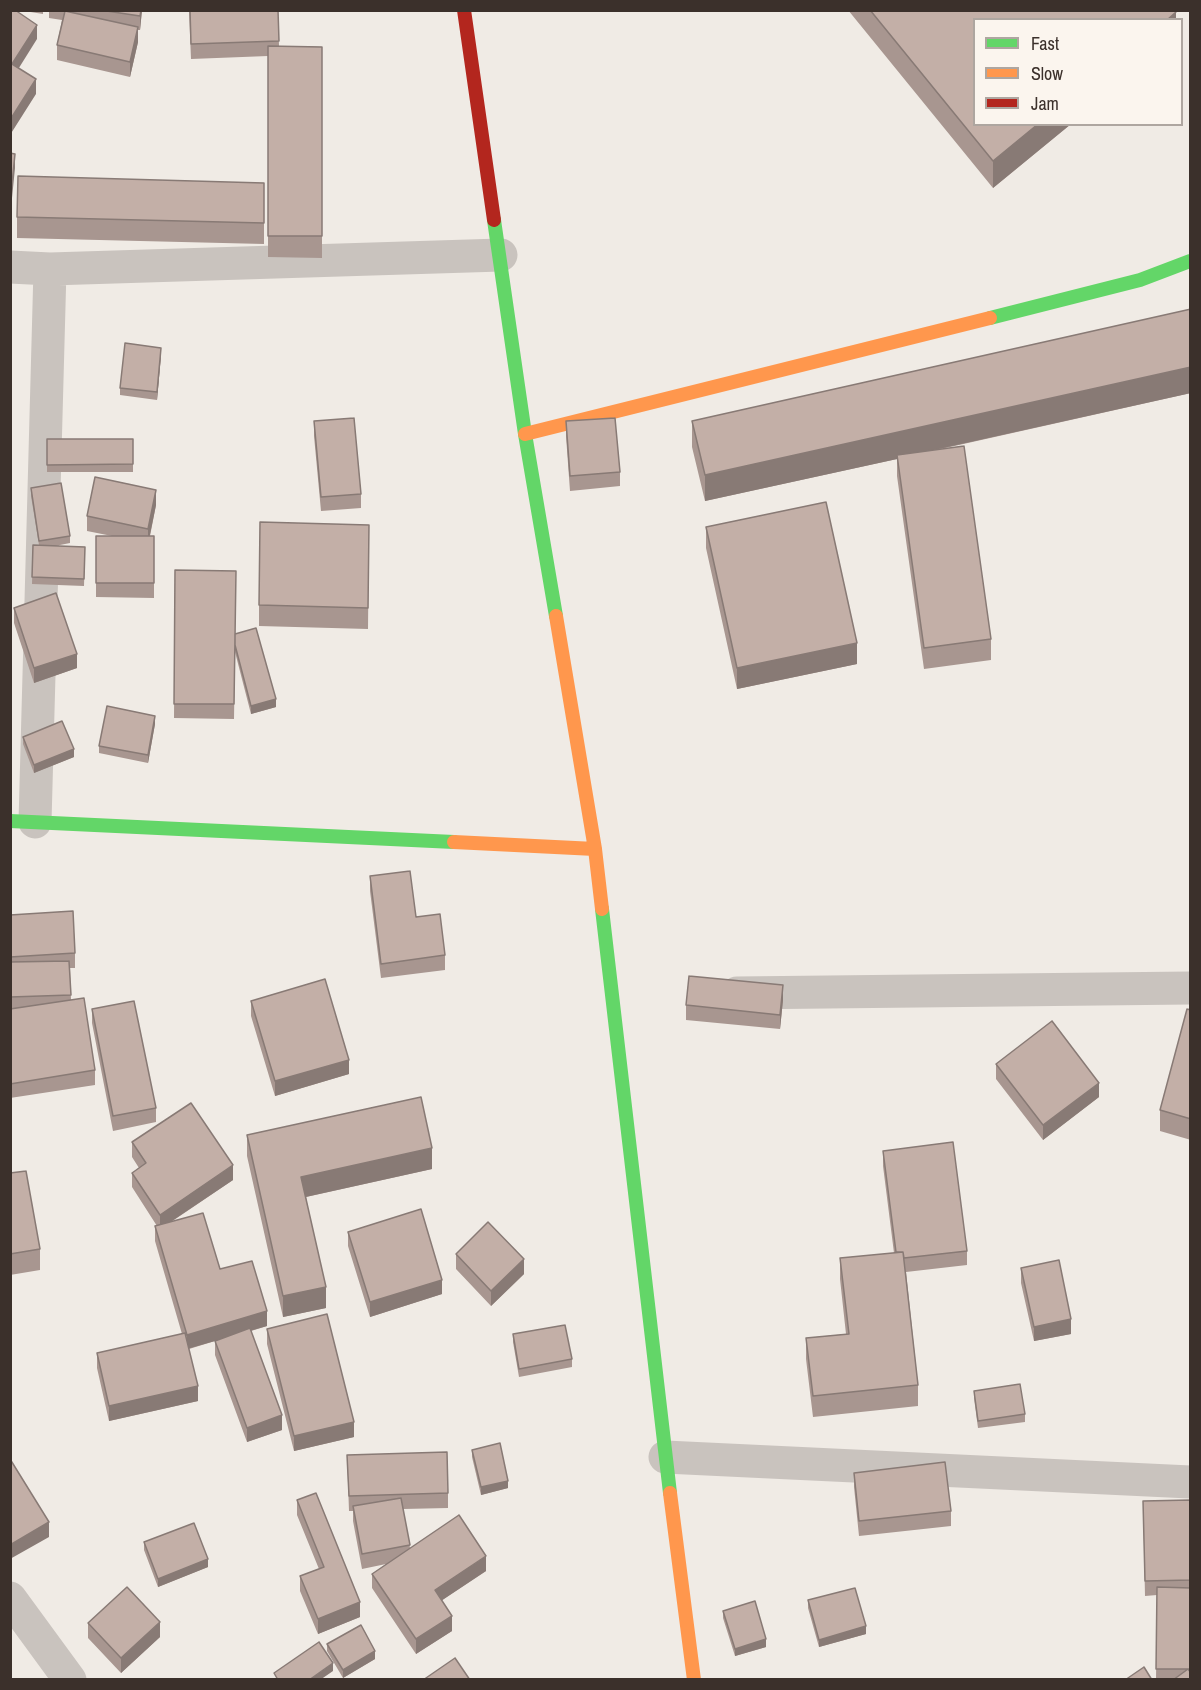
<!DOCTYPE html>
<style>
body{margin:0}
#map{position:relative;width:1201px;height:1690px;overflow:hidden;background:#f0ebe5;font-family:"Archivo Narrow",sans-serif}
canvas{display:block}
.frame{position:absolute;inset:0;border:12px solid #3b302b;pointer-events:none}
.legend{position:absolute;left:973px;top:18px;width:210px;height:108px;box-sizing:border-box;background:#fbf5ee;border:2px solid #aea6a0;margin:0;padding:8px 10px;list-style:none;font-size:18px;color:#3b302b}
.legend li{display:flex;align-items:center;gap:12px;height:30px}
.legend b{width:30px;border:2px solid #aea6a0}
</style>
<div id="map">
<canvas width="1201" height="1690"></canvas>
<div class="frame"></div>
<ul class="legend">
<li><b style="height:8px;background:#63d668"></b>Fast</li>
<li><b style="height:8px;background:#ff974d"></b>Slow</li>
<li><b style="height:8px;background:#b3261e"></b>Jam</li>
</ul>
</div>
<script>
const context = document.querySelector('canvas').getContext('2d');
context.lineJoin = 'round';
function poly(rows) {
  const path = new Path2D();
  for (const r of rows) {
    path.moveTo(r[0], r[1]);
    for (let i = 2; i < r.length; i += 2) path.lineTo(r[i], r[i + 1]);
  }
  return path;
}
function strokePath(path, color, width, dash) {
  context.strokeStyle = color;
  context.lineWidth = width;
  context.lineCap = dash ? 'butt' : 'round';
  context.setLineDash(dash || []);
  context.stroke(path);
}
function fillPath(path, color) {
  context.fillStyle = color;
  context.fill(path, 'evenodd');
}
strokePath(poly([
 [10,267,50,269,501,255],
 [35,822,50,269],
 [737,993,1190,988],
 [665,1457,1190,1482],
 [10,1598,70,1680]
]), '#c9c3be', 33);
strokePath(poly([
 [494,220,525,434,556,616],
 [990,318,1140,280,1190,261],
 [10,821,454,842],
 [602,909,670,1493]
]), '#63d668', 14);
strokePath(poly([
 [525,434,990,318],
 [556,616,595,849,602,909],
 [454,842,595,849],
 [670,1493,694,1680]
]), '#ff974d', 14);
strokePath(poly([
 [464,10,494,220]
]), '#b3261e', 14);
fillPath(poly([
 [18,10,43,10,43,14],
 [49,10,142,10,140,30,138,30,138,42,130,77,57,60,57,45,62,20,49,18],
 [189,10,278,10,279,46,322,47,322,258,268,257,268,56,191,59],
 [848,10,1175,10,1176,20,975,124,1071,124,993,188],
 [264,183,264,244,17,238,17,217],
 [161,355,157,400,120,395,120,388],
 [1191,393,941,449,991,639,991,660,924,669,897,476,897,459,705,501,692,447,692,421],
 [314,421,361,494,361,508,321,511,314,436],
 [566,421,620,472,620,486,570,491,566,436],
 [47,439,133,439,133,472,47,472],
 [31,488,70,536,70,543,55,546,85,547,84,586,32,584,33,545,39,545,31,496],
 [156,505,150,536,154,536,154,598,96,597,96,536,112,536,87,531,87,516],
 [369,525,368,629,259,626,259,605],
 [706,527,857,664,737,689,706,548],
 [175,570,235,634,276,707,251,714,235,652,234,719,174,718],
 [14,608,77,668,34,683,14,623],
 [155,724,148,763,99,753,99,746],
 [23,737,74,757,34,773,23,744],
 [370,876,445,955,445,970,381,978,370,891],
 [10,915,75,953,75,968,70,968,71,1000,95,1070,95,1085,10,1098],
 [783,1000,780,1029,686,1020,686,1005],
 [251,1001,349,1074,275,1096,251,1016],
 [92,1009,156,1108,156,1122,113,1131,92,1023],
 [1191,1010,1191,1140,1160,1131,1160,1110],
 [996,1064,1099,1097,1043,1140,996,1079],
 [247,1135,432,1169,306,1197,326,1308,283,1317,247,1156],
 [132,1142,233,1180,171,1222,220,1269,267,1326,251,1331,282,1430,247,1442,215,1355,215,1341,189,1349,198,1401,109,1421,97,1368,97,1353,182,1334,155,1241,155,1226,157,1226,132,1187,132,1173,139,1168,132,1157],
 [883,1151,967,1251,967,1265,906,1272,918,1385,918,1406,813,1417,806,1359,806,1338,846,1334,840,1279,840,1258,894,1253,883,1166],
 [10,1173,40,1249,40,1270,10,1275],
 [348,1232,442,1294,370,1317,348,1246],
 [456,1254,524,1274,491,1306,456,1269],
 [1021,1268,1071,1334,1034,1341,1021,1283],
 [267,1329,354,1437,294,1451,267,1344],
 [513,1334,572,1359,572,1367,519,1377,513,1342],
 [974,1391,1025,1414,1025,1422,978,1428,974,1398],
 [472,1450,508,1488,481,1495,472,1457],
 [347,1455,448,1493,448,1508,403,1509,410,1548,486,1571,442,1600,452,1631,416,1654,372,1588,372,1574,386,1564,362,1569,353,1521,353,1511,349,1511],
 [854,1473,951,1511,951,1526,859,1536,854,1487],
 [297,1500,360,1617,318,1634,300,1591,300,1576,319,1569,297,1515],
 [1191,1500,1191,1680,1156,1680,1157,1595,1145,1596,1143,1501],
 [144,1542,208,1567,158,1587,144,1550],
 [808,1600,866,1634,819,1647,808,1608],
 [723,1611,766,1647,735,1656,723,1618],
 [88,1623,160,1637,121,1673,88,1638],
 [327,1644,375,1659,343,1678,327,1651]
]), '#a89690');
fillPath(poly([
 [141,10,142,10,140,30,140,16],
 [1176,12,1176,20,1167,20],
 [37,25,37,39,12,79,12,64],
 [138,27,138,42,130,77,130,62],
 [36,79,36,94,10,135,10,120],
 [1038,124,1071,124,993,188,993,161],
 [15,154,15,168,10,218,10,203],
 [161,348,161,355,157,400,157,392],
 [1191,367,1191,393,898,458,897,455,897,459,705,501,705,475],
 [156,490,156,505,148,544,148,529],
 [857,643,857,664,737,689,737,668],
 [77,654,77,668,34,683,34,668],
 [276,699,276,707,251,714,251,706],
 [155,716,155,724,148,763,148,755],
 [74,749,74,757,34,773,34,765],
 [783,985,783,1000,780,1029,780,1015],
 [349,1060,349,1074,275,1096,275,1081],
 [1099,1083,1099,1097,1043,1140,1043,1125],
 [432,1148,432,1169,301,1198,301,1177],
 [233,1165,233,1180,160,1229,160,1215],
 [524,1259,524,1274,491,1306,491,1291],
 [442,1280,442,1294,370,1317,370,1302],
 [326,1287,326,1308,283,1317,283,1296],
 [267,1311,267,1326,187,1349,187,1335],
 [1071,1319,1071,1334,1034,1341,1034,1327],
 [198,1386,198,1401,109,1421,109,1406],
 [282,1415,282,1430,247,1442,247,1428],
 [354,1422,354,1437,294,1451,294,1436],
 [508,1481,508,1488,481,1495,481,1487],
 [49,1522,49,1537,10,1559,10,1545],
 [486,1556,486,1571,435,1605,435,1590],
 [208,1559,208,1567,158,1587,158,1579],
 [360,1602,360,1617,318,1634,318,1619],
 [452,1616,452,1631,416,1654,416,1639],
 [160,1622,160,1637,121,1673,121,1658],
 [866,1626,866,1634,819,1647,819,1640],
 [766,1639,766,1647,735,1656,735,1649],
 [375,1651,375,1659,343,1678,343,1670],
 [333,1663,333,1671,320,1680,309,1680]
]), '#887a75');
const building = poly([
 [10,10,15,10,37,25,12,64,36,79,10,120,10,10],
 [100,10,141,10,140,16,100,10],
 [190,10,278,10,279,41,191,44,190,10],
 [870,10,1175,10,1176,12,1167,20,975,20,975,124,1038,124,993,161,870,10],
 [65,11,138,27,130,62,57,45,65,11],
 [268,46,322,47,322,236,268,236,268,46],
 [10,153,15,154,10,203,10,153],
 [18,176,264,183,264,223,17,217,18,176],
 [1191,309,1191,367,705,475,692,421,1191,309],
 [125,343,161,348,157,392,120,388,125,343],
 [354,418,361,494,321,497,314,421,354,418],
 [615,418,620,472,570,476,566,421,615,418],
 [47,439,133,439,133,464,47,465,47,439],
 [964,446,991,639,924,648,897,455,964,446],
 [95,477,156,490,148,529,87,516,95,477],
 [61,483,70,536,39,541,31,488,61,483],
 [826,502,857,643,737,668,706,527,826,502],
 [260,522,369,525,368,608,259,605,260,522],
 [96,536,154,536,154,583,96,583,96,536],
 [33,545,85,547,84,579,32,577,33,545],
 [175,570,236,571,234,704,174,704,175,570],
 [56,593,77,654,34,668,14,608,56,593],
 [256,628,276,699,251,706,235,645,235,634,256,628],
 [107,706,155,716,148,755,99,746,107,706],
 [62,721,74,749,34,765,23,737,62,721],
 [410,871,416,917,440,914,445,955,381,964,370,876,410,871],
 [73,911,75,953,10,957,10,915,73,911],
 [69,961,71,995,10,997,10,962,69,961],
 [689,976,783,985,780,1015,686,1005,689,976],
 [325,979,349,1060,275,1081,251,1001,325,979],
 [84,998,95,1070,10,1084,10,1009,84,998],
 [134,1001,156,1108,113,1116,92,1009,134,1001],
 [1187,1009,1191,1010,1191,1119,1160,1110,1187,1009],
 [1052,1021,1099,1083,1043,1125,996,1064,1052,1021],
 [421,1097,432,1148,301,1177,326,1287,283,1296,247,1135,421,1097],
 [191,1103,233,1165,160,1215,132,1173,146,1163,132,1142,191,1103],
 [953,1142,967,1251,904,1258,903,1252,896,1252,883,1151,953,1142],
 [26,1171,40,1249,10,1254,10,1173,26,1171],
 [421,1209,442,1280,370,1302,348,1232,421,1209],
 [203,1213,220,1269,252,1261,267,1311,187,1335,155,1226,203,1213],
 [488,1222,524,1259,491,1291,456,1254,488,1222],
 [903,1252,918,1385,813,1396,806,1338,849,1334,840,1258,903,1252],
 [1059,1260,1071,1319,1034,1327,1021,1268,1059,1260],
 [327,1314,354,1422,294,1436,267,1329,327,1314],
 [565,1325,572,1359,519,1369,513,1334,565,1325],
 [250,1328,282,1415,247,1428,215,1341,250,1328],
 [185,1333,198,1386,109,1406,97,1353,185,1333],
 [1020,1384,1025,1414,978,1421,974,1391,1020,1384],
 [500,1443,508,1481,481,1487,472,1450,500,1443],
 [447,1452,448,1493,349,1496,347,1455,447,1452],
 [10,1459,49,1522,10,1545,10,1459],
 [945,1462,951,1511,859,1521,854,1473,945,1462],
 [316,1493,360,1602,318,1619,300,1576,324,1567,297,1500,316,1493],
 [401,1498,410,1545,362,1554,353,1506,401,1498],
 [1191,1500,1191,1580,1145,1581,1143,1501,1191,1500],
 [459,1515,486,1556,435,1590,452,1616,416,1639,372,1574,459,1515],
 [194,1523,208,1559,158,1579,144,1542,194,1523],
 [127,1587,160,1622,121,1658,88,1623,127,1587],
 [1157,1587,1191,1588,1191,1669,1156,1669,1157,1587],
 [855,1588,866,1626,819,1640,808,1600,855,1588],
 [755,1601,766,1639,735,1649,723,1611,755,1601],
 [361,1625,375,1651,343,1670,327,1644,361,1625],
 [319,1642,333,1663,309,1680,278,1680,274,1673,319,1642],
 [455,1658,470,1680,423,1680,455,1658],
 [1144,1667,1152,1680,1125,1680,1144,1667],
 [1188,1669,1191,1673,1191,1680,1173,1680,1188,1669]
]);
fillPath(building, '#c3afa7');
strokePath(building, '#887a75', 1.5);
</script>
